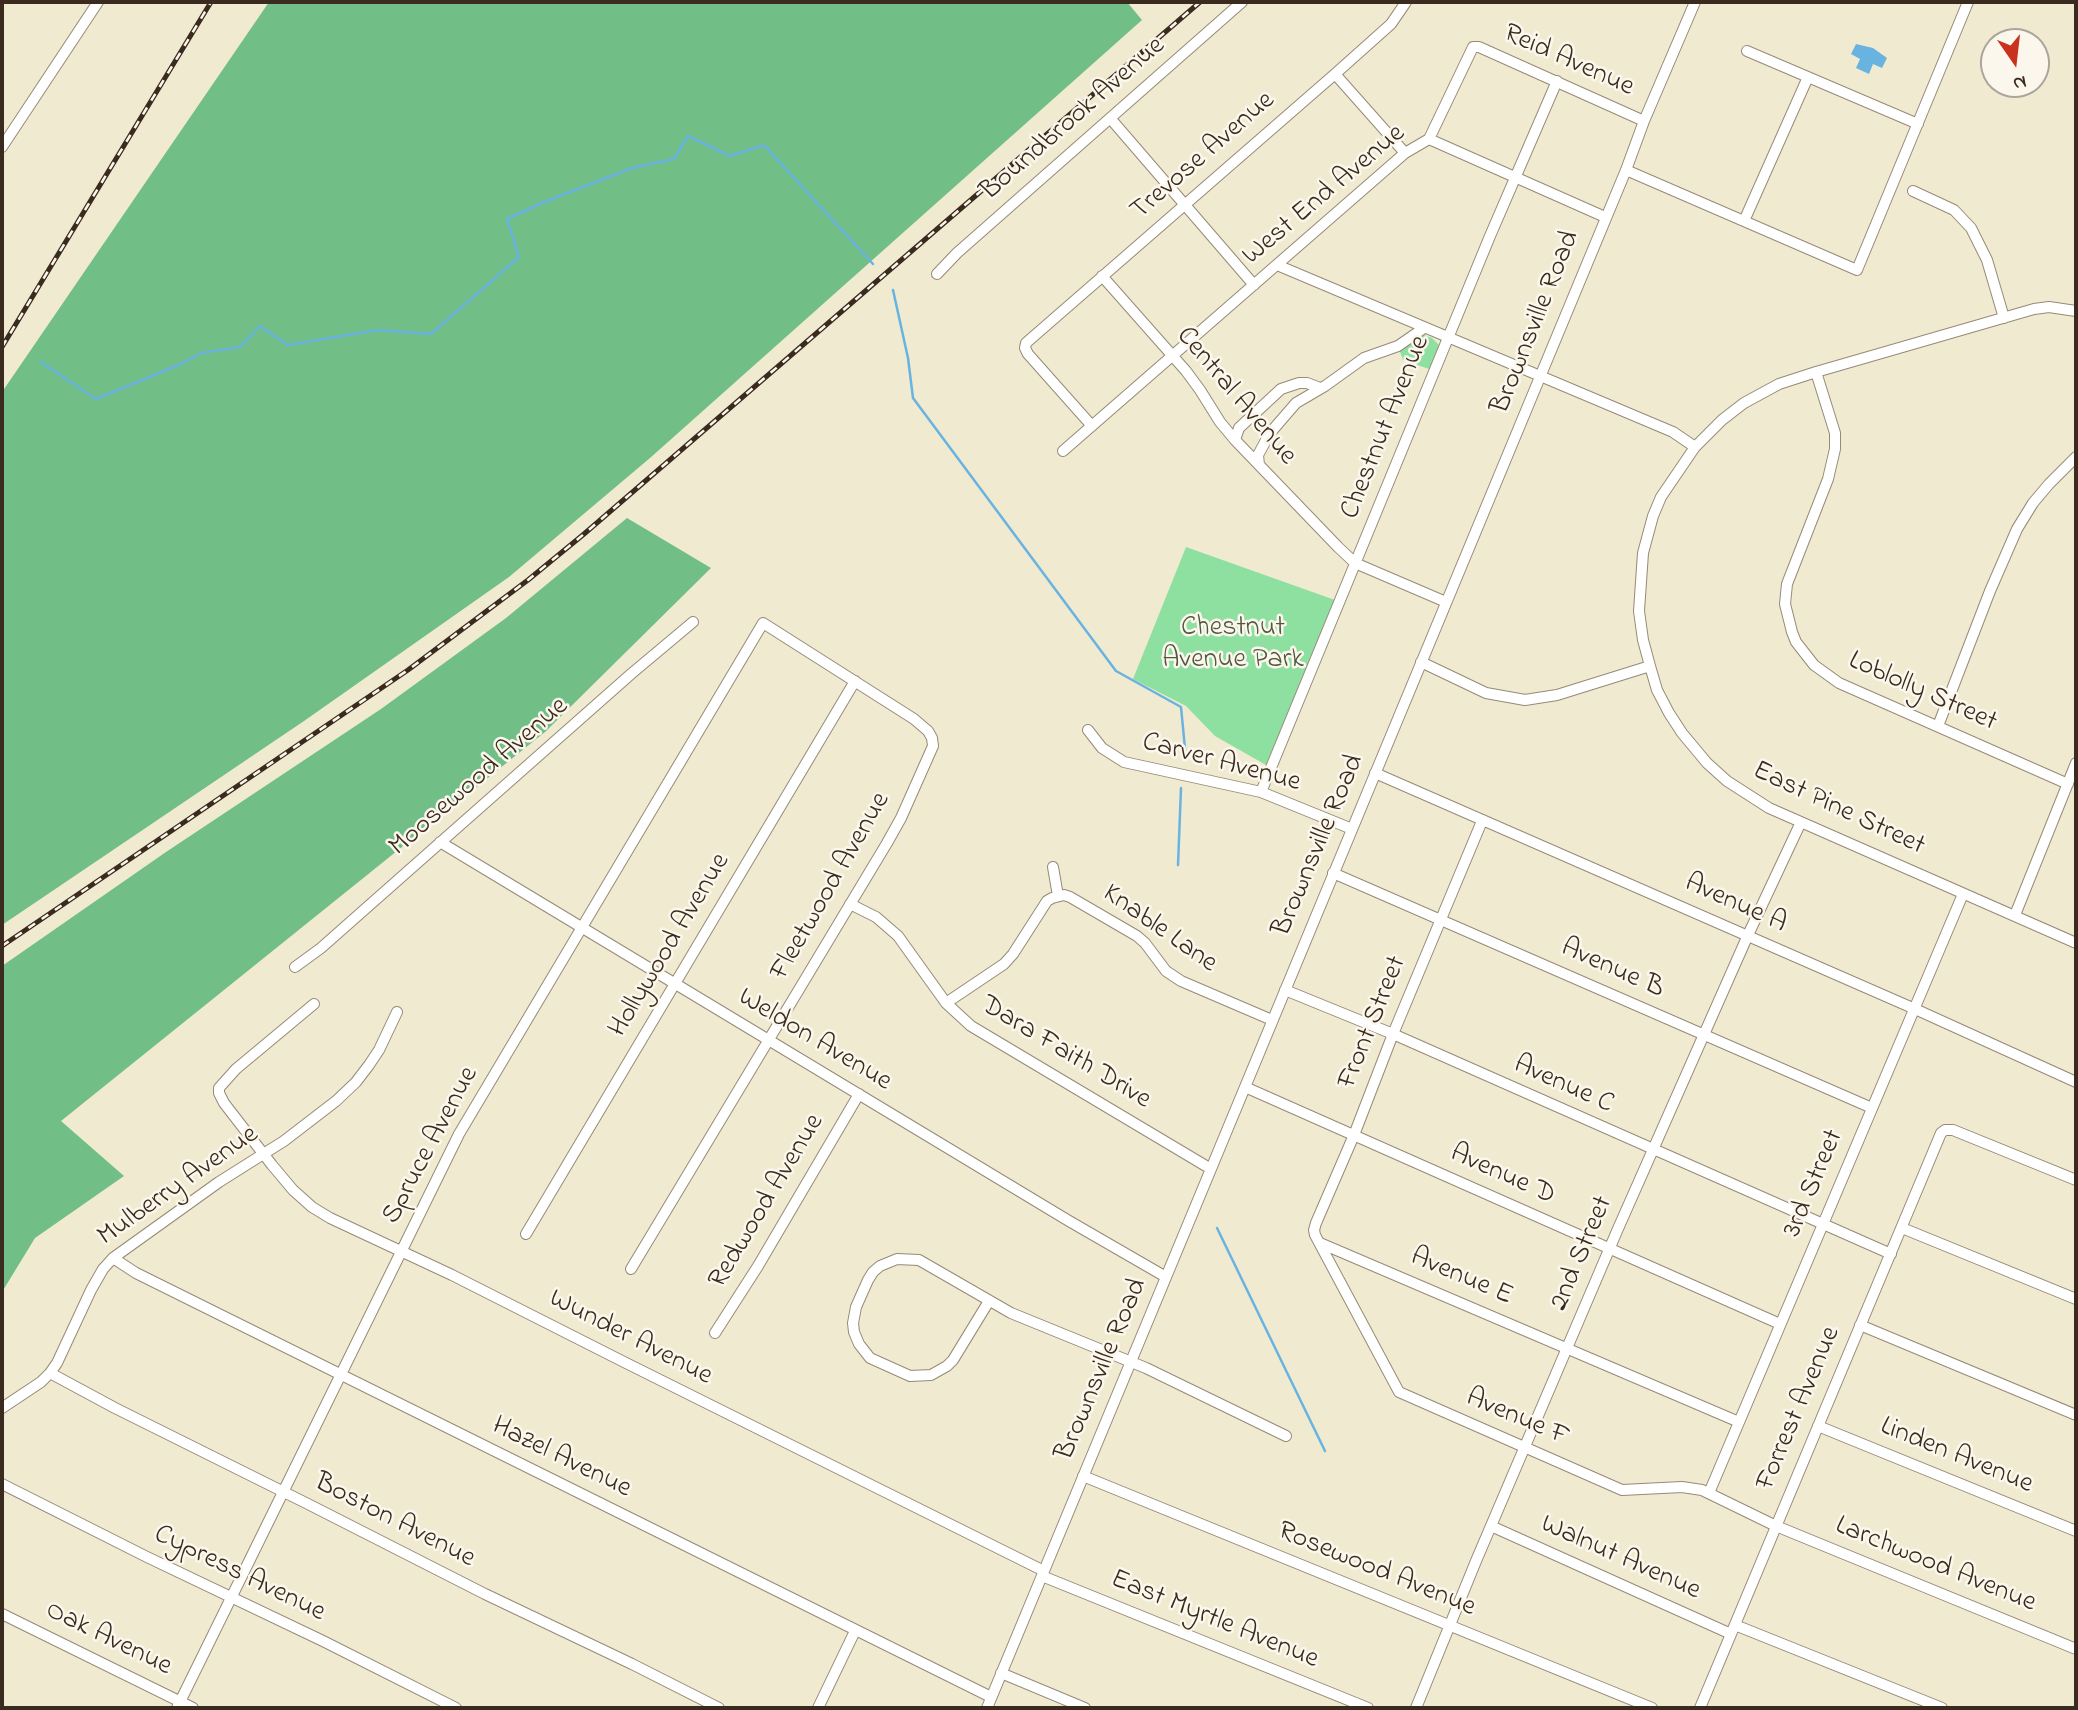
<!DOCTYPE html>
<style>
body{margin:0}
#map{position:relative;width:2078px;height:1710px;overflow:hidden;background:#f0ead1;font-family:"Indie Flower",sans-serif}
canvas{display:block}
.frame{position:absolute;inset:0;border:4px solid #3b2a1e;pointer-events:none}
.north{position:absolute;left:1980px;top:28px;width:70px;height:70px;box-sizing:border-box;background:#fbf7ec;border:2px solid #aea59a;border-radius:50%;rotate:166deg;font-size:19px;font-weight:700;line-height:28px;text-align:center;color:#3b2a1e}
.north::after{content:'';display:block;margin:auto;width:24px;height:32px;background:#c8321e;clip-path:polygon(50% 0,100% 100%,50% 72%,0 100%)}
</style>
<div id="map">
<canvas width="2078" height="1710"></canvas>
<div class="frame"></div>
<div class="north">N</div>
</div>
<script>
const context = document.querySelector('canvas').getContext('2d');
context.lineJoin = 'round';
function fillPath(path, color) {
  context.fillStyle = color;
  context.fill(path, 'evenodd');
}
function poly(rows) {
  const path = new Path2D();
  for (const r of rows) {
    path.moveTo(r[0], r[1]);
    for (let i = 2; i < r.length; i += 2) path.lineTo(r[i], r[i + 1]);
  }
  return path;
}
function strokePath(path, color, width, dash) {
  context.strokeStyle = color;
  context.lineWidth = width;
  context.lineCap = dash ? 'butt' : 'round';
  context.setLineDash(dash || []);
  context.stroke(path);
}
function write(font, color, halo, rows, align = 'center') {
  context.font = font + ' "Indie Flower",sans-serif';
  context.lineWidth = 5;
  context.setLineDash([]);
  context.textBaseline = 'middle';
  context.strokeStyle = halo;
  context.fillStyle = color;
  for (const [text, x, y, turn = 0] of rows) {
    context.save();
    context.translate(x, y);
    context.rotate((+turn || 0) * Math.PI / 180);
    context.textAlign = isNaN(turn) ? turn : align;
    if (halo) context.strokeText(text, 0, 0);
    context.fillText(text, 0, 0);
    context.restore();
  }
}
fillPath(poly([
 [1424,335,1432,338,1439,345,1429,369,1403,360,1399,349],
 [1186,547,1335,600,1266,765,1215,736,1186,706,1133,679]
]), '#8ee0a1');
fillPath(poly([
 [269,2,1127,2,1142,20,650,458,509,577,304,721,2,925,2,392],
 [627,518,711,568,545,732,61,1121,124,1176,35,1238,2,1292,2,966,166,852,381,709,506,618]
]), '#72be87');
fillPath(poly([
 [1856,44,1873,48,1887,58,1882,68,1873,64,1869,74,1856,68,1860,59,1851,54]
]), '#69b3e1');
strokePath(poly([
 [893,290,908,358,913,398,1116,671,1181,707,1186,759],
 [41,362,96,399,181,364,201,353,240,347,260,326,287,345,378,330,431,334,519,257,507,219,544,202,632,168,674,159,688,136,730,156,764,145,873,264],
 [1178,865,1181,788],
 [1217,1228,1325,1451]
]), '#69b3e1', 2.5);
const minor = poly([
 [1747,51,1918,124],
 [1335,74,1405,153],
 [1110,118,1254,285],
 [1429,139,1605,217],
 [2,147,98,2],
 [1626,170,1857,270,1968,2],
 [1913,191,1954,210,1971,228,1987,260,2004,318],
 [1744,221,1808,77],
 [1277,265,1673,432,1695,447],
 [937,274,957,253,1242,2],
 [1102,276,1186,371,1200,390,1220,422,1235,440,1338,547,1355,563,1446,602],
 [2076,311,2049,307,2034,309,1816,372,1779,384,1744,403,1722,420,1695,447,1661,497,1653,516,1643,553,1639,611,1643,640,1650,666,1657,690,1669,713,1682,733,1707,763,1727,781,1769,808,2076,943],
 [1816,372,1835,433,1835,449,1828,479,1787,584,1785,604,1792,632,1796,642,1814,665,1839,683,2068,784],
 [1092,426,1028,354,1025,348,1026,343,1335,74,1391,24,1406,2],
 [1235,440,1239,428,1281,389,1299,383,1307,383,1320,388],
 [1063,451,1405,153,1429,139,1473,47,1479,47,1644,121],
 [1259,465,1258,455,1270,433,1296,403,1325,386,1364,358,1398,346,1424,328],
 [1421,662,1486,693,1525,700,1557,695,1650,666],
 [1938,726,1990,591,2017,529,2033,503,2049,484,2076,457],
 [1088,730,1102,748,1124,762,1261,792,1352,829],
 [1375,773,1915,1009,2076,1082],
 [1261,792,1490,236,1557,81],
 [1482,821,1393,1034,1354,1135,1316,1223,1314,1230,1315,1235,1399,1392,1622,1490,1682,1487,1702,1490,1776,1526,2076,1649],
 [440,842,1069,1221,1166,1277],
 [1053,867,1058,896],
 [1333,873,1872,1108],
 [850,904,876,917,898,936,946,1003,971,1026,1211,1169],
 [2015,915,2076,763],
 [295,967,321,948,631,674,693,622],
 [1285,990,1393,1034,1891,1254],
 [946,1003,1004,964,1013,954,1047,901,1052,898,1064,895,1070,897,1137,936,1145,943,1166,971,1181,981,1272,1020],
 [314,1004,236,1069,219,1088,219,1093,224,1103,272,1165,293,1190,312,1207,330,1218,452,1275,624,1362,1044,1571],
 [1245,1087,1780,1324],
 [1902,1228,2076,1299],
 [526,1234,855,681],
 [1320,1243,1739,1422],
 [113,1258,136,1273,991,1697],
 [989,1301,953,1360,947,1366,931,1375,910,1376,870,1358,859,1344,854,1332,853,1323,856,1307,868,1280,873,1272,880,1266,897,1259,919,1260,1011,1313,1146,1368,1286,1436],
 [1860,1325,2076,1415],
 [715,1333,758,1266,859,1094],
 [50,1373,115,1408,308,1504,485,1594,632,1664,719,1708],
 [2,1408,41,1382,50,1373,57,1363,91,1290,103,1269,113,1258,219,1182,284,1141,336,1101,356,1082,369,1065,379,1050,397,1012],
 [1818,1426,2076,1531],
 [1083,1476,1652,1708],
 [2,1484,147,1557,323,1641,456,1708],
 [1709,1493,1963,894],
 [1491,1526,1731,1634],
 [1042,1576,1368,1708],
 [2,1614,193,1708],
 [1735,1625,1942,1708],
 [1001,1673,1085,1708],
 [177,1708,459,1134,763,623,914,719,928,731,932,738,933,746,901,818,887,843,631,1269],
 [818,1708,855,1631],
 [987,1708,1626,170,1644,121,1695,2],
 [1416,1708,1476,1561,1617,1231,1748,935,1801,822],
 [1700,1708,1941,1133,1945,1130,1953,1130,2076,1180]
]);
strokePath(minor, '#968a78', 12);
strokePath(minor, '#fff', 10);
const rail = poly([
 [2,347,211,2],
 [2,946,408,670,528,580,584,534,1200,2]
]);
strokePath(rail, '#3b2a1e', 5);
strokePath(rail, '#fbf7ec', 2.5, [8]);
write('28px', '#3b2a1e', '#fbf7ec', [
 ["Reid Avenue",1568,62,24],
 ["Boundbrook Avenue",1074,120,-41],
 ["Trevose Avenue",1204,157,-41],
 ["West End Avenue",1325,196,-40],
 ["Brownsville Road",1537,323,-68],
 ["Central Avenue",1235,397,50],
 ["Chestnut Avenue",1387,428,-68],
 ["Loblolly Street",1922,693,24],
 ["Carver Avenue",1221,764,15],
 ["Moosewood Avenue",480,778,-41],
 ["East Pine Street",1838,810,25],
 ["Brownsville Road",1320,846,-67],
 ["Fleetwood Avenue",832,887,-60],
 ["Avenue A",1735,905,24],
 ["Knable Lane",1159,930,35],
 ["Hollywood Avenue",671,946,-59],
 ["Avenue B",1612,970,24],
 ["Front Street",1374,1023,-68],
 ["Weldon Avenue",814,1041,31],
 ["Dara Faith Drive",1065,1054,31],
 ["Avenue C",1563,1086,24],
 ["Spruce Avenue",432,1146,-62],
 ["Avenue D",1502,1176,24],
 ["3rd Street",1815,1184,-67],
 ["Mulberry Avenue",179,1187,-35],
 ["Redwood Avenue",768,1202,-59],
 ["2nd Street",1583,1254,-67],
 ["Avenue E",1461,1278,23],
 ["Wunder Avenue",630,1339,27],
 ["Brownsville Road",1103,1370,-67],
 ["Forrest Avenue",1800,1409,-67],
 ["Avenue F",1517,1419,23],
 ["Linden Avenue",1956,1457,22],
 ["Hazel Avenue",561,1459,26],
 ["Boston Avenue",394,1522,27],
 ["Walnut Avenue",1620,1559,24],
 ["Larchwood Avenue",1935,1566,22],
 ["Rosewood Avenue",1376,1571,22],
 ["Cypress Avenue",239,1575,26],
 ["East Myrtle Avenue",1214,1621,22],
 ["Oak Avenue",108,1640,26]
]);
write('28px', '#50583f', '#fbf7ec', [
 ["Chestnut",1233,629],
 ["Avenue Park",1233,661]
]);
</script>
